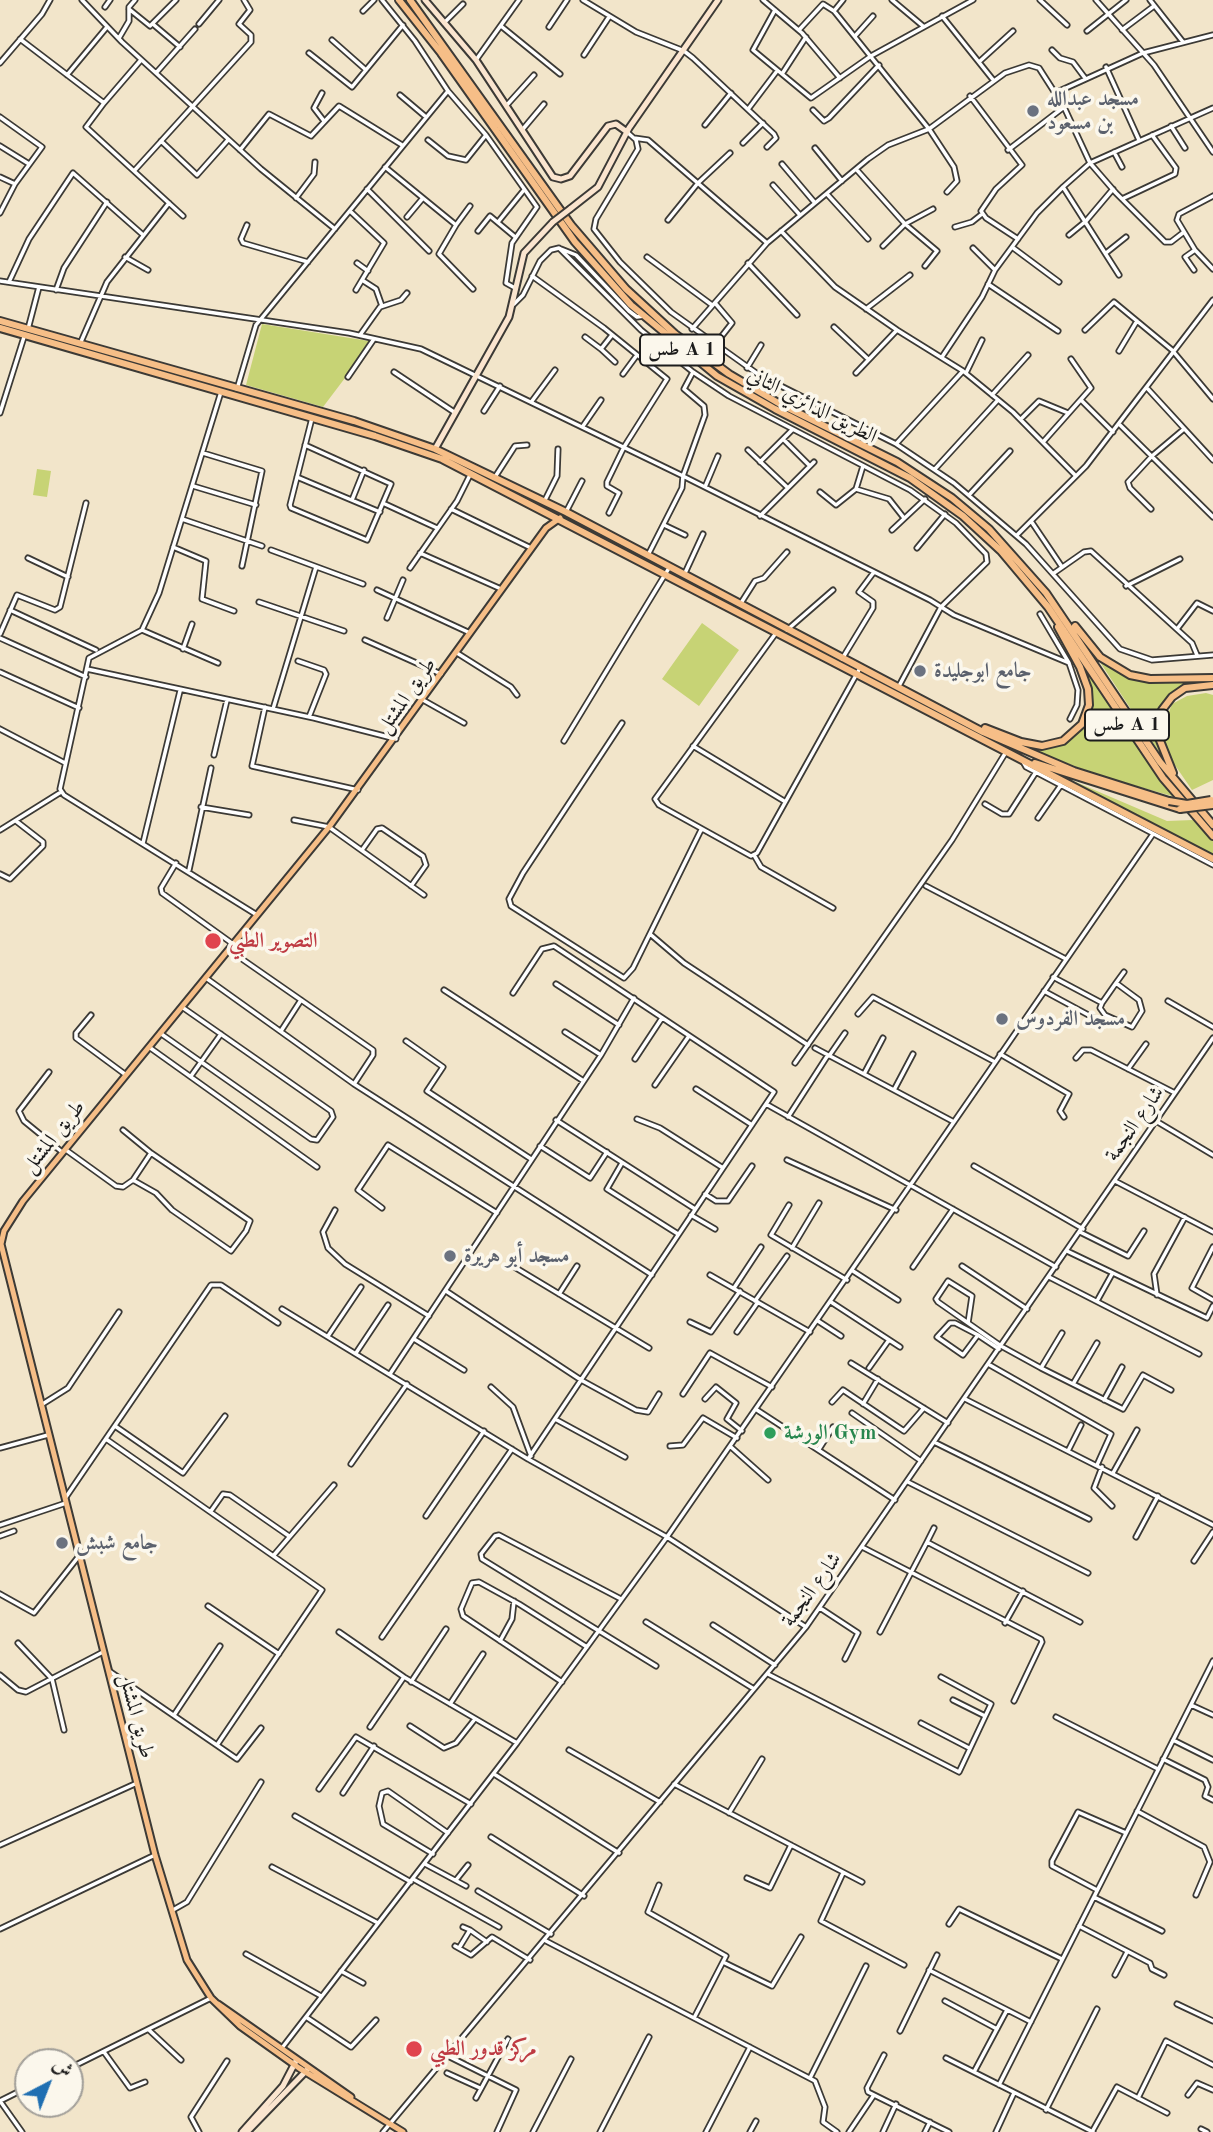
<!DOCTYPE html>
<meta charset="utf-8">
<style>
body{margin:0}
#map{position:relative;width:1213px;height:2132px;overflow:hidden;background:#f2e5ca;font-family:"Old Standard TT",Amiri,serif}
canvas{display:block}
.north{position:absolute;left:14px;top:2048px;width:70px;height:70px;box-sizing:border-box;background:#fbf7ec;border:2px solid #a29f99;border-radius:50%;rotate:42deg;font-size:19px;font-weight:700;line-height:28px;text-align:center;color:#1c1c1c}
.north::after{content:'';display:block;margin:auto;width:24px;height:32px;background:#1f6fb2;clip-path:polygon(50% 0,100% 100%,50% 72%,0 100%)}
</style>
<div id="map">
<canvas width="1213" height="2132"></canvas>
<div class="north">ش</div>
</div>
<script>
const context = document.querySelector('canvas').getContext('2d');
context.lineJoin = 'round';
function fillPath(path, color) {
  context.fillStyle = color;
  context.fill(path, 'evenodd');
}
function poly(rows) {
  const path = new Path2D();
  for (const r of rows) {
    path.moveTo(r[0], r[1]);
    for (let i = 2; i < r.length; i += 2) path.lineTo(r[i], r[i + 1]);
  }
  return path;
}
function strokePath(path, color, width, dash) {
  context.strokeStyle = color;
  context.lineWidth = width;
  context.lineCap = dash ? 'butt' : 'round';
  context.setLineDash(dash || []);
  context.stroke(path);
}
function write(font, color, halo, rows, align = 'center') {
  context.font = font + ' "Old Standard TT",Amiri,serif';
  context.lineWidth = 7;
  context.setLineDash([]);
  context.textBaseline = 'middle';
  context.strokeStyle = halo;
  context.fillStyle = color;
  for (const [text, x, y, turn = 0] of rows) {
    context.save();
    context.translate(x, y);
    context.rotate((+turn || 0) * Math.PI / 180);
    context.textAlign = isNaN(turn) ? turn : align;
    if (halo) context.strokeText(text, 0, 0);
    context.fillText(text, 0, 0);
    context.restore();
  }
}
fillPath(poly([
 [262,324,369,341,370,345,323,407,246,385],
 [37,469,51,471,47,497,33,495],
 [702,623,739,650,699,706,662,679],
 [1094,653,1125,676,1141,681,1190,683,1175,691,1162,706,1156,733,1163,758],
 [1083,666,1085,666,1172,796,1100,776,1015,743,1053,747,1069,741,1080,731,1089,716,1093,700],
 [1206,693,1213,695,1213,780,1192,790,1168,755,1162,730,1172,704,1187,696],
 [1050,771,1167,821,1193,820,1213,839,1213,856]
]), '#c7d375');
const street = poly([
 [82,0,122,42,261,169,335,229],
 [382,0,415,41,448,91,486,135,537,207,512,243,506,283,515,288],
 [583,0,636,32,684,51,693,58,774,134,776,138,767,147],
 [763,0,802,33,840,78],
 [892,0,923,26],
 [1040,0,1067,25],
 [1096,0,1154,65,1213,152],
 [1150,0,1183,42],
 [105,7,110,0],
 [129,9,150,26,176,0],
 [775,10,753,50,811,98,871,56,973,0],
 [363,11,374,0],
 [834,11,843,0],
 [942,16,994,81],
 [444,23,463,4],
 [199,24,219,0],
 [154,25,180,47],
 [501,26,560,74],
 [549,27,567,0],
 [799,30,823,4,834,11,929,129,954,167,957,181,947,192],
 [1122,30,1154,6],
 [1087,31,1126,0],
 [855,36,873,16],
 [119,38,129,21,129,7,135,0],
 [20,39,104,103,141,60],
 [332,40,366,70],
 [1052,50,1060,58,1073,62,1085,78],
 [309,53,352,87,403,25],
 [584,55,609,17],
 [476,60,519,0],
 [979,62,1013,31],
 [0,63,42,14,50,0],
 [1106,67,1139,140],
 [156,73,195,29],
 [782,74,806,37],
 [67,75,107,27],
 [322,93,314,108,324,121],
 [1055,93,1143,53,1213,35],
 [400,95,426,117],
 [970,96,1022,165,996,189,981,211,986,218,1018,239],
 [104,103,86,127,183,216],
 [506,106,534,75],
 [749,108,777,71],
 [813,110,824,121,829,118,879,65],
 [0,117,42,147,15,184,0,213],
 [705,125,731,93],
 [1171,126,1185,148],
 [523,129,544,104],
 [627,132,636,140,638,149,596,219,594,229,620,262,671,312,759,375,896,444,954,483,1026,544,1120,649,1152,660,1213,655],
 [634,138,648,140,767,243],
 [428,140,448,156,466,160,486,135],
 [161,141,197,175,228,140],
 [743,143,763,123],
 [0,146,29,164],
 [815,148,842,181],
 [240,150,269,114,311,136,339,106,402,145],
 [1008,150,1064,107],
 [1114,152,1122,167],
 [782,164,815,203],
 [385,167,456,225,470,206],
 [856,169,905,224,937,251,925,266],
 [134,171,251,42,251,35,239,24,250,10,244,0],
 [0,177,15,184],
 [773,185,800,215],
 [1063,187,1119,275],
 [367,189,429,251],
 [827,194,868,239],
 [1213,196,1179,214,1177,220,1195,250,1213,269],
 [296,198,314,174,315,162],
 [1122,199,1175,174,1176,168,1152,135],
 [350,211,384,243,356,290],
 [407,217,423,198],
 [668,220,698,183,730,153],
 [498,222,524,190],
 [247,225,241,239,243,243,308,262],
 [456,225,439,254,473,289],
 [955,227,972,222,982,214],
 [478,231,490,216,514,236],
 [781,231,835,287,897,330,963,371,1013,412,1076,476],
 [1069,235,1086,221,1113,189],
 [883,246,905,224,933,209],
 [1012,247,1059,282],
 [973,248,995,270],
 [561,249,576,255,629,311,637,317,644,316],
 [1106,253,1126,237],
 [125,257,148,270],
 [647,257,712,305],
 [357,263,368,271],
 [748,263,797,315],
 [1194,270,1185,257,1195,250],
 [532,276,604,328,667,379,624,447,607,482,607,486,619,493,609,513],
 [362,280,376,289,382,306],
 [0,281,349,333,421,349,683,476,930,600,954,615,1069,663,1078,690,1077,705,1070,719],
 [9,282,29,239,73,173,142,234],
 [988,284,1058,331],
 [56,290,64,268,107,202],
 [514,304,523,295,540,261,551,250,559,248,641,330,693,372,729,396,910,490,956,523,986,554,987,562,941,607,899,686],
 [866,309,910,275],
 [834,327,868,359],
 [28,329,39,287],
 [692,329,767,243,868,159,888,145,929,129,1005,73,1029,65,1039,68,1064,107,1090,163,1116,193,1165,242,1171,242,1184,232],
 [1085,330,1114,302,1172,350,1213,399],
 [360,335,380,307,401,300,407,293],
 [612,335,601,349,615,362],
 [585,337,601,349],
 [80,344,107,282,169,203],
 [714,346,732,323,715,303],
 [1119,351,1137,321],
 [942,357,982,297,995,270,1037,213,1063,187,1090,163,1213,108],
 [747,368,761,345],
 [394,372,454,412],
 [856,373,897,330],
 [966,373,982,340],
 [623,374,637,355],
 [348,377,374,339],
 [1147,388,1213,460],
 [237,389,256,325,448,91],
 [221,392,159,593,142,630,89,658,60,789,64,795,257,915],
 [992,395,1028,355],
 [1081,400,1113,432],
 [532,401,555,370],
 [484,411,500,386],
 [0,413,24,337],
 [1021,419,1039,401,1068,413],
 [1120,425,1213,517],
 [583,426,601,400],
 [783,439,810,466],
 [1044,441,1091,388,1071,359],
 [896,444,963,371],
 [305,445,391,484,367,540,291,508,290,505,312,418],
 [748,450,788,488],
 [203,453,262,471,242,566],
 [760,462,792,430],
 [863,466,856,489,889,499,904,518],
 [935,469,998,400],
 [297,477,380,512],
 [495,477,515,446,527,445],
 [193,486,256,505],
 [705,487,718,456],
 [820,492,836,505,856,489],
 [969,495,1010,451],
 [352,500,364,470],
 [544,502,557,476,558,449],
 [385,504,437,528],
 [451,509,531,548],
 [1151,509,1130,488,1128,482,1152,456,1184,429],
 [566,512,582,481],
 [760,516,814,462],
 [182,519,262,546],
 [1031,521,1062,567],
 [664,525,685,535],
 [892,530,925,499],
 [1017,535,1086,466,1213,300],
 [173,547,206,561,202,599,234,611],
 [917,548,945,514],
 [271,550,363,584],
 [420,553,501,589],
 [648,555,682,488,683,476,705,415,704,406,684,389,693,372],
 [28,558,68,577],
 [410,568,457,501,470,475],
 [685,573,703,534],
 [1054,573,1084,552,1091,551,1192,643,1197,655],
 [1126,586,1180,559],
 [377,590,470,633],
 [259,602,344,631],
 [741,603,755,581,764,578,787,552],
 [10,610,96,650],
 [1040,614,1069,663],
 [387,618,403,580],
 [1177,629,1197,603,1213,611],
 [142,630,218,663],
 [787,630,833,590],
 [776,633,655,799,659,805,751,856,757,853,860,668],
 [0,634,17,595,55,610,60,607,86,503],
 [0,638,86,677],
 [365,640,441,674],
 [183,649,192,624],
 [457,653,511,687,517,695],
 [842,659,873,608,873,602,859,592,874,572],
 [298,661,324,670,326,674,309,717],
 [87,669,314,718,396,739],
 [0,672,79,708],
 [423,700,464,723],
 [265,707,252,766,358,790],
 [273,709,316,567],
 [622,723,523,873,509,899,511,906,624,978,633,968,701,830],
 [0,729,65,763],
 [564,741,669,568],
 [693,746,784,801],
 [214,755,227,700],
 [1022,760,1026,767,1213,865],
 [985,804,1002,814,1009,814,1036,772],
 [201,807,249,815],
 [1038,818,1061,785],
 [294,820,329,827,424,895],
 [0,830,61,792],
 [143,843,180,691],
 [362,850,377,829,382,828,423,856,426,865,411,886],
 [754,855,761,867,833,908],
 [176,863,161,888,162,893,233,944],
 [189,870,211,768],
 [0,874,10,879,43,846,43,842,16,821],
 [926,886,1066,959],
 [650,934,684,963,808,1045],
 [229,950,373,1050,373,1055,354,1084],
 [1053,977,1102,1003],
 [206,978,354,1084,652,1275],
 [1116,983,1139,1000,1142,1011,1132,1027,1105,1015,1100,1008,1102,1003,1116,983,1124,972],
 [556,984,619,1025],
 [444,990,582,1080],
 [1044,991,1094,1018],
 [513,993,542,949,554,946,774,1092,528,1459],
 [1168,1001,1213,1027],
 [858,1014,873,997,995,1062],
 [91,1015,76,1033,76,1038,126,1075],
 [281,1031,301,1000],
 [565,1032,601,1055],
 [160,1033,311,1139,317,1140,333,1117,331,1111,182,1007],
 [406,1041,443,1067,427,1091,531,1159],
 [149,1047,317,1167],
 [815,1048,954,1122],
 [1000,1054,1069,1094,1060,1111,1064,1117],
 [829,1056,845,1033],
 [1076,1058,1083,1050,1091,1050,1175,1093],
 [635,1059,662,1018],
 [795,1063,952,840,1006,752],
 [1128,1069,1146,1044],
 [49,1072,19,1111,24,1121,62,1152],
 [864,1074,883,1038],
 [191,1076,221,1034],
 [655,1085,689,1036],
 [696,1089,752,1125],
 [894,1090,913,1054],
 [766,1104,1056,1267],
 [788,1117,828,1055],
 [637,1119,660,1128,723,1168],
 [556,1120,695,1209],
 [1156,1121,1213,1155],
 [540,1146,590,1178,607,1152],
 [66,1150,116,1186,123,1187,133,1180,151,1153,123,1130],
 [787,1160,896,1210],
 [622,1163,607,1189,678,1234],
 [974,1166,1083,1229],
 [133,1180,156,1193,172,1210,231,1251,246,1231,250,1221,151,1153],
 [1115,1181,1213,1232],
 [705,1194,716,1201,728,1201,752,1166],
 [789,1205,771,1235,847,1280],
 [382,1208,358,1190,388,1145,497,1213],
 [335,1210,323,1232,328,1248,345,1264,429,1316],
 [691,1215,715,1229],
 [1080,1232,1128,1256,1144,1231],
 [1213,1247,1192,1288,1213,1300],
 [792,1248,819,1203],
 [1067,1251,1207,1318,1213,1306],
 [962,1266,1027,1309],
 [913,1267,953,1209],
 [516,1268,649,1348],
 [853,1271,898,1300],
 [710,1275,810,1332],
 [1049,1277,1199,1354],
 [734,1288,761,1247],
 [446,1291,581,1380,636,1410,648,1412,659,1394],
 [559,1294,577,1266],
 [1157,1295,1154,1274,1185,1217],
 [755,1301,787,1256],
 [1097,1301,1112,1274],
 [831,1302,900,1347],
 [282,1309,528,1459,667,1537,806,1627],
 [818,1321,841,1336],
 [690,1322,711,1332,740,1291],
 [968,1323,972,1296,948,1281,936,1299,938,1302,1001,1346,1041,1368,1123,1409,1143,1375,1171,1390],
 [737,1332,758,1302],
 [978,1335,963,1355,937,1337,950,1323,955,1323,978,1335,999,1349],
 [328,1336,361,1287],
 [414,1339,464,1370],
 [356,1353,388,1305],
 [851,1363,948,1423],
 [988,1364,1111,1434,1097,1465],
 [869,1368,889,1340],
 [1041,1368,1062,1333],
 [390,1374,601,1055,634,998],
 [1073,1384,1097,1343],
 [491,1387,513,1407,531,1456],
 [683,1394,710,1353,772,1387],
 [705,1399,716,1387,736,1403,727,1419,742,1431],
 [965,1399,1213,1525],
 [1104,1400,1122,1367],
 [832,1402,843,1390,904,1431,924,1408],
 [863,1404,878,1379],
 [41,1405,68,1388,119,1312],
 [757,1410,895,1500],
 [852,1413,921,1461],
 [555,1419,625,1457],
 [115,1426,183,1473,225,1416],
 [106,1439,322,1590,217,1745],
 [934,1442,1089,1519],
 [670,1446,683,1445,703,1418,737,1438],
 [731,1447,768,1480],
 [0,1448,48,1435],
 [819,1449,833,1427],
 [1068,1451,1081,1425],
 [351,1464,407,1384],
 [1102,1467,1094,1488,1112,1506],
 [1113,1473,1137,1430],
 [908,1482,1088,1573],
 [66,1497,211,1285,221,1285,278,1323],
 [211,1511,223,1494,230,1495,289,1536],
 [426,1516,484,1431],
 [0,1525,66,1503],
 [0,1536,14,1531],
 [1136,1537,1158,1496],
 [927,1542,934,1528],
 [862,1547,1041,1639,1042,1642,1014,1701],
 [274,1555,334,1485],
 [1194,1561,1213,1532],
 [0,1594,34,1613,79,1556],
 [621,1599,499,1535,495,1536,481,1554,482,1559,656,1666],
 [208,1606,279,1654],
 [820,1608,858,1633,845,1659],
 [646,1622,754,1689],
 [1005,1623,1023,1591],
 [713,1625,775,1665],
 [339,1632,404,1677,517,1743],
 [880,1632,927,1542,1080,1622],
 [382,1637,512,1449],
 [500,1641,512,1619,514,1601],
 [18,1643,52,1679,64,1730],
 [109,1671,237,1759,261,1728],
 [768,1674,959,1772,991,1704,941,1677],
 [0,1675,18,1690,26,1692,103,1652],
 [411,1682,446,1629],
 [562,1682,463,1616,461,1609,472,1583,479,1582,519,1604,587,1647],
 [953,1700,985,1716],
 [450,1704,483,1654],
 [1191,1705,1213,1715],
 [174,1715,220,1646],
 [1056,1717,1158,1769],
 [921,1723,969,1748],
 [410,1726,444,1748,456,1743,475,1719],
 [370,1727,404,1677],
 [1173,1740,1213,1760],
 [569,1750,660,1802],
 [1163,1759,1205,1780,1208,1787,1205,1796,1213,1800],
 [494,1774,619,1853],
 [674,1784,862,1882],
 [319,1789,356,1737,471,1804],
 [343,1793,374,1746],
 [1137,1811,1204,1847,1210,1862,1196,1895],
 [729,1813,762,1759],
 [295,1816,411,1882],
 [491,1837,584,1896],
 [0,1845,137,1783],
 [433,1854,383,1824,379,1806,382,1793,388,1791,448,1833],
 [425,1864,466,1886],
 [272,1867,378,1923],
 [843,1873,821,1921,904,1965],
 [747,1878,770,1888,791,1845],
 [413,1879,499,1927],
 [456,1880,468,1865],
 [659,1885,648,1912,726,1956,694,2018],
 [1097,1890,1052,1866,1052,1861,1078,1812,1126,1833],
 [478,1891,551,1934],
 [1094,1897,1162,1931],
 [173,1910,187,1902,261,1782],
 [949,1924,959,1909,1062,1959],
 [1079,1926,1150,1963,1152,1969,1164,1975],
 [0,1929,155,1855],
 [470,1930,487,1942],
 [546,1941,815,2081,825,2107,823,2122,837,2132],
 [455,1946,471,1955,492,1937,530,1960],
 [459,1948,470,1930,463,1927],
 [246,1954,321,1996],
 [725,1963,772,1986,801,1937],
 [929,1970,1031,2022],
 [341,1971,363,1983],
 [1115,1975,1127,1952],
 [945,2001,997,2029],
 [1177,2004,1213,2021],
 [306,2017,351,2047,376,2020],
 [149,2030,181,2060],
 [900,2031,937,1955],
 [282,2048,517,1743,667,1537,1153,834],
 [104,2052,130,2088,145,2082],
 [884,2055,867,2088,868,2092,949,2132],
 [450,2057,516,2090,497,2132],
 [946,2058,1093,2132],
 [70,2068,211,1998],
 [974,2072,1007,2010],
 [447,2073,480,2088],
 [810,2078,866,1966],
 [999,2085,1213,1661],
 [1188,2095,1197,2083,1213,2090],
 [476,2098,508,2039],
 [1138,2098,1166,2041,1213,2065],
 [0,2101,22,2132],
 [0,2101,28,2087],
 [1046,2110,1097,2009],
 [1201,2129,1207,2132],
 [199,2132,191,2117,227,2061],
 [383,2132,806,1627,1213,1038],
 [533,2132,571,2059],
 [600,2132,649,2037],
 [706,2132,750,2047],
 [750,2132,756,2121],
 [849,2132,874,2095],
 [883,2132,896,2104],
 [925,2132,930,2122],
 [996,2132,1014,2093],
 [1092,2132,1117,2087,1167,2113]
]);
const secondary = poly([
 [425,0,476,60,553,177,561,179,570,176,608,126,616,124,627,132],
 [570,209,598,187,629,128,718,0],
 [435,449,509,317,524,253,553,222],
 [242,2132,283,2086,296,2061],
 [247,2132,308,2069]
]);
const primary = poly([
 [218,2004,351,2097],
 [403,2132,299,2068,240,2026,211,1998,187,1960,155,1855,1,1244,4,1231,23,1201,329,827,546,528,560,518]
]);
const highway = poly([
 [399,0,441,53,575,242,631,305,717,376,775,409,910,478,963,516,1001,551,1048,607,1163,778,1213,836],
 [410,0,571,225,626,289,675,334,729,374,780,404,897,462,952,498,989,529,1046,593,1160,762,1213,825],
 [0,321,354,421,435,449,566,512,983,732,1074,771,1169,801],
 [0,328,375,436,442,459,1213,859],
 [1075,626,1100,657,1130,675,1150,679,1213,678],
 [985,728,1021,742,1042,746,1063,741,1082,724,1089,705,1088,689,1080,667,1058,627],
 [1035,763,1180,809],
 [1173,773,1159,738,1162,710,1172,697,1185,688,1213,685]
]);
strokePath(street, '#3c3a36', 7);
strokePath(secondary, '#3c3a36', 9);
strokePath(primary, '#3c3a36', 9);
strokePath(highway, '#3c3a36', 10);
strokePath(street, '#fff', 3.5);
strokePath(secondary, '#fbe5cf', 5);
strokePath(primary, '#f6be87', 5);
strokePath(highway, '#f6be87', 6);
const secondaryBridge = poly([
 [553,222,570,209]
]);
const highwayBridge = poly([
 [1169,801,1187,804,1211,800],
 [1180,809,1213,805]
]);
strokePath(secondaryBridge, '#3c3a36', 9, []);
strokePath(highwayBridge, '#3c3a36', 10, []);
strokePath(secondaryBridge, '#fbe5cf', 5);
strokePath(highwayBridge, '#f6be87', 6);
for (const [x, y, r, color] of [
 [1033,111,7,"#6b7280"],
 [920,671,7,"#6b7280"],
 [213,941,9,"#e0444e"],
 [1002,1019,7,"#6b7280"],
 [450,1256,7,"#6b7280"],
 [770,1433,7,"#2e9e5b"],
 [62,1543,7,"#6b7280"],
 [414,2049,9,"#e0444e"]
]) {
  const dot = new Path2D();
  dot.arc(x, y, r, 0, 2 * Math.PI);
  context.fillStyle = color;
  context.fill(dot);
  strokePath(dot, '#fbf7ec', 2.5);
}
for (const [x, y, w] of [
 [682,350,84],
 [1127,725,84]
]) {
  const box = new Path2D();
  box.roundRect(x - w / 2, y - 15.5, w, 31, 5);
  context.fillStyle = '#fbf7ec';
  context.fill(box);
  strokePath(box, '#1c1c1c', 2);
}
write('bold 19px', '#1c1c1c', null, [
 ["طس A 1",682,350],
 ["طس A 1",1127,725]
]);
write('bold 21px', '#5b616d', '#fbf7ec', [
 ["مسجد عبدالله",1047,99],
 ["بن مسعود",1047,123],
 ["جامع ابوجليدة",934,671],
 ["مسجد الفردوس",1016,1019],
 ["مسجد أبو هريرة",464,1256],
 ["جامع شبش",76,1543]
], 'left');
write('21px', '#1c1c1c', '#fbf7ec', [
 ["الطريق الدائري الثاني",812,406,27],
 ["طريق المشتل",407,696,-55],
 ["شارع النجمة",1135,1124,-55],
 ["طريق المشتل",54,1137,-51],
 ["شارع النجمة",812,1590,-54],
 ["طريق المشتل",136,1716,75]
]);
write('bold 21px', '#be3a42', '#fbf7ec', [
 ["التصوير الطبي",229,941],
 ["مركز قدور الطبي",430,2049]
], 'left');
write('bold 21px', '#27864d', '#fbf7ec', [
 ["الورشة Gym",784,1433]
], 'left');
</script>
